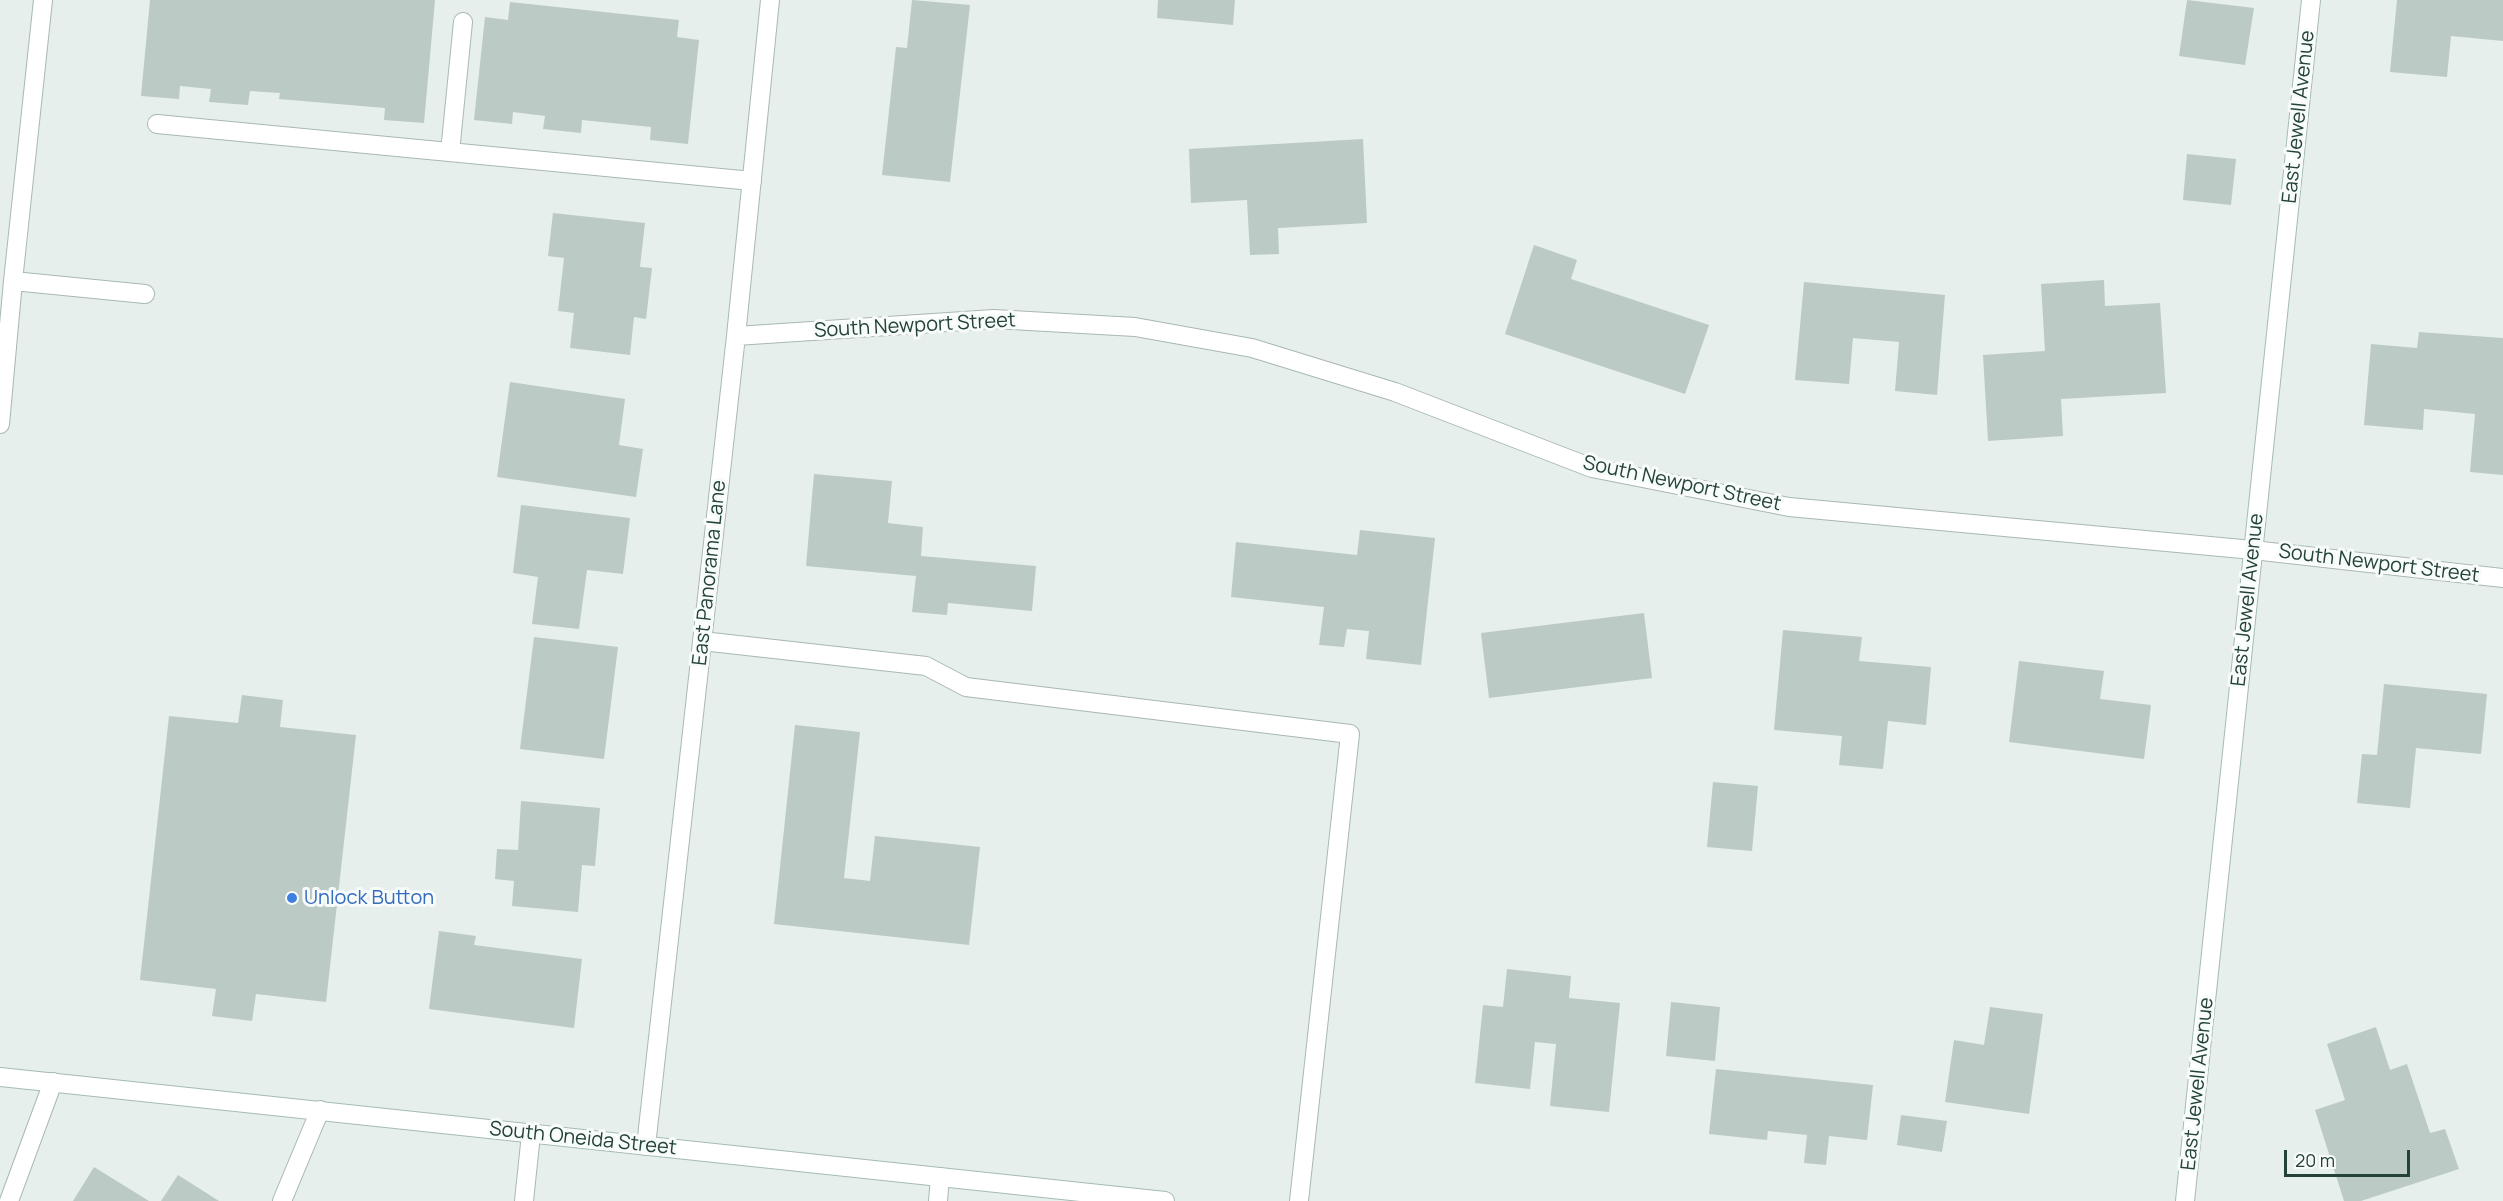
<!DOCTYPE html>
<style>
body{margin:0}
#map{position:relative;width:2503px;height:1201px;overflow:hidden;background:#e6efeb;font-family:Manrope,sans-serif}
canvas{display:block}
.scale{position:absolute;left:2284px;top:1150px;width:126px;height:27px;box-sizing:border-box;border:3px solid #24423a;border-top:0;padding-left:8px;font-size:18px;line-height:21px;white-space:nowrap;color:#24423a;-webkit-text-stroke:4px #f7fbf9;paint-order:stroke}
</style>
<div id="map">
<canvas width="2503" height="1201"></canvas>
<div class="scale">20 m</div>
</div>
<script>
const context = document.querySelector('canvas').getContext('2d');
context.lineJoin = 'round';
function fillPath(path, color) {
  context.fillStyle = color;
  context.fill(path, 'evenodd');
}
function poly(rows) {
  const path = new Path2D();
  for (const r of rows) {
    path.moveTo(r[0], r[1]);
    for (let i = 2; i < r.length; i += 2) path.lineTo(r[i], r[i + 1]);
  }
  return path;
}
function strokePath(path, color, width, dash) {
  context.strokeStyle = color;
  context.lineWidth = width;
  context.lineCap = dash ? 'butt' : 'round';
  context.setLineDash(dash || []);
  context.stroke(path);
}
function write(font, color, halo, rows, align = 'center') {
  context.font = font + ' Manrope,sans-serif';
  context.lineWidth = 6;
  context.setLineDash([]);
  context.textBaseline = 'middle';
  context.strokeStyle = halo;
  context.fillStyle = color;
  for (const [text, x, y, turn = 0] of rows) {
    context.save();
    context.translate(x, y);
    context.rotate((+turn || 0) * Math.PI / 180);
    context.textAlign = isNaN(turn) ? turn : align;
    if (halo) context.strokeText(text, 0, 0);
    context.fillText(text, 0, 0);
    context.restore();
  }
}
fillPath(poly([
 [150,0,435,0,424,123,384,120,385,108,279,99,280,93,250,91,248,105,209,102,211,89,180,86,179,99,141,96],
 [912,0,970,5,950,182,882,175,896,47,907,48],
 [1158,0,1235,0,1233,25,1157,18],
 [2187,0,2254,8,2245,65,2179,56],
 [2397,0,2503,0,2503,41,2451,36,2447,77,2390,72],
 [510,2,679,20,677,37,699,40,688,144,650,140,651,127,582,120,581,133,543,129,545,116,513,112,512,124,474,120,485,17,508,20],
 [1363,139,1367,223,1278,228,1279,254,1250,255,1247,200,1191,203,1189,149],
 [2187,154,2236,159,2231,205,2183,200],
 [553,213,645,223,640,267,652,268,646,319,634,317,630,355,570,348,574,313,558,311,564,258,548,256],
 [1534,245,1577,260,1571,279,1709,325,1685,394,1505,334],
 [2104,280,2105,306,2160,303,2166,393,2061,399,2063,436,1988,441,1983,355,2045,351,2041,284],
 [1804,282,1945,295,1937,395,1895,391,1899,342,1853,338,1849,384,1795,380],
 [2419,332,2503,338,2503,475,2470,472,2475,414,2424,409,2423,430,2364,425,2371,344,2417,348],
 [510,382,625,399,619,445,643,449,636,497,497,477],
 [814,474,892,481,888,523,923,527,921,556,1036,566,1032,611,948,603,947,615,912,612,916,576,806,566],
 [521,505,630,518,623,574,587,570,579,629,532,624,538,577,513,573],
 [1360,530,1435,538,1421,665,1366,659,1369,631,1347,629,1344,647,1319,645,1324,607,1231,597,1236,542,1357,555],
 [1644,613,1652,678,1489,698,1481,633],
 [1783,630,1862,637,1859,661,1931,667,1926,725,1888,721,1883,769,1839,765,1842,736,1774,730],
 [534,637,618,647,604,759,520,749],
 [2019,661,2104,671,2100,699,2151,705,2144,759,2009,742],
 [2384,684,2487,694,2481,754,2416,748,2410,808,2357,803,2362,754,2377,755],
 [242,695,283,700,280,727,356,735,326,1002,256,994,252,1021,212,1016,216,989,140,980,169,716,238,723],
 [795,725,860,732,844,878,870,881,875,836,980,847,969,945,774,924],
 [1713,782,1758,786,1752,851,1707,847],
 [521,801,600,808,595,866,582,865,578,912,512,906,514,881,495,879,497,849,518,850],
 [439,931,476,936,474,945,582,959,574,1028,429,1009],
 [1507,969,1571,976,1569,998,1620,1003,1609,1112,1550,1106,1556,1044,1535,1042,1530,1089,1475,1083,1483,1005,1503,1007],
 [1671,1002,1720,1007,1715,1061,1666,1056],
 [1990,1007,2043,1014,2029,1114,1945,1102,1954,1040,1984,1045],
 [2376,1027,2390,1070,2407,1064,2430,1133,2445,1129,2459,1169,2361,1201,2344,1201,2315,1110,2345,1100,2327,1044],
 [1716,1069,1873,1085,1867,1140,1829,1136,1826,1165,1804,1163,1807,1135,1768,1131,1767,1140,1709,1134],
 [1901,1115,1947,1121,1942,1152,1897,1145],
 [94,1167,149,1201,73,1201],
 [178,1175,219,1201,161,1201]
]), '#bbcac4');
const lane = poly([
 [157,124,752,181],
 [450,152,463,22],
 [13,281,43,0],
 [0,424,13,281,145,294],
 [702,641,926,666,966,687,1350,734,1299,1201],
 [9,1201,53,1082],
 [282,1201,320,1110]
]);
const street = poly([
 [736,336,994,319,1135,327,1252,348,1395,392,1592,468,1789,507,2253,550,2503,578],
 [646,1146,736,336,770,0],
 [524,1201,531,1134],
 [938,1201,940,1177]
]);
const secondary = poly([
 [0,1077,1165,1201],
 [2185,1201,2311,0]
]);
strokePath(lane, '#a8b8b2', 20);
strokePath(street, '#a8b8b2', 20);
strokePath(secondary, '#a4bbb3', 20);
strokePath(lane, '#fff', 18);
strokePath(street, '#fff', 18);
strokePath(secondary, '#fff', 18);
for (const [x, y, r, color] of [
 [292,898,6,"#3f7fe0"]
]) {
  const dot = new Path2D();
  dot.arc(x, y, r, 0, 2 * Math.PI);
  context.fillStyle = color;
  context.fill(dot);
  strokePath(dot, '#f7fbf9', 2);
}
write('20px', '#24423a', '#f7fbf9', [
 ["East Jewell Avenue",2299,117,-84],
 ["South Newport Street",915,326,-3],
 ["South Newport Street",1682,484,12],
 ["South Newport Street",2379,564,7],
 ["East Panorama Lane",710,573,-84],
 ["East Jewell Avenue",2248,600,-84],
 ["East Jewell Avenue",2198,1084,-84],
 ["South Oneida Street",583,1139,6]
]);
write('20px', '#366cbe', '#f7fbf9', [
 ["Unlock Button",304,898]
], 'left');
</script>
